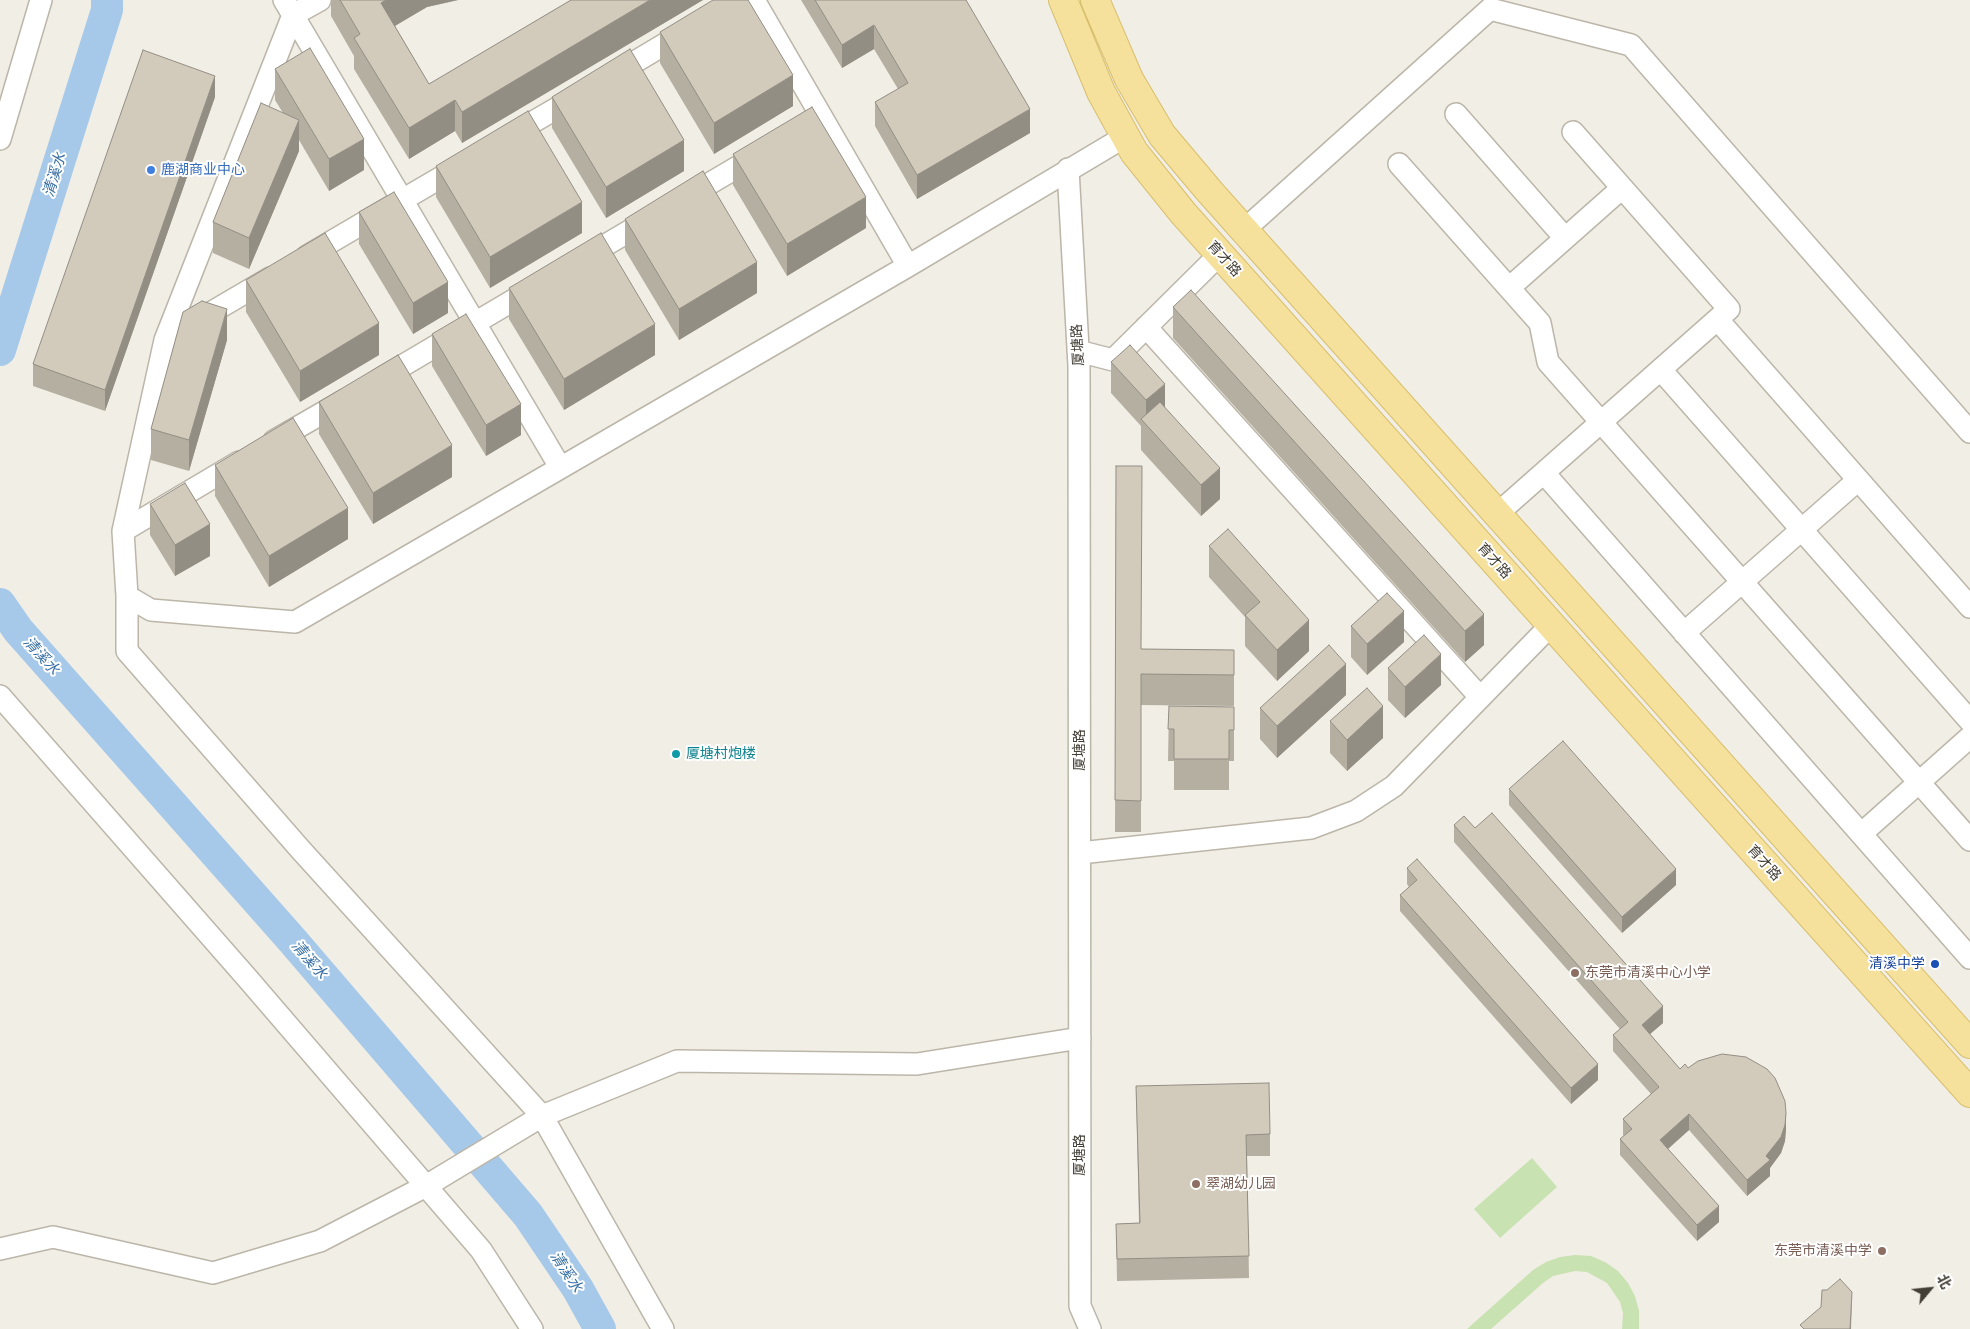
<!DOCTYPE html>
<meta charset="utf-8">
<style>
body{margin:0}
#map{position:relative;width:1970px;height:1329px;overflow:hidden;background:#f1eee6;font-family:Rubik,"Noto Sans SC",sans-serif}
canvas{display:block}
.north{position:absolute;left:1905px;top:1264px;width:50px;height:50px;-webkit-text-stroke:4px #fff;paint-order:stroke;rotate:62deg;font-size:14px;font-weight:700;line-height:20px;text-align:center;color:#433f36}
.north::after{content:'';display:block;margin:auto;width:18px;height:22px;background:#433f36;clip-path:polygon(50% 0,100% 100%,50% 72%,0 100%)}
</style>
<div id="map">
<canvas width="1970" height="1329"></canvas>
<div class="north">北</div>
</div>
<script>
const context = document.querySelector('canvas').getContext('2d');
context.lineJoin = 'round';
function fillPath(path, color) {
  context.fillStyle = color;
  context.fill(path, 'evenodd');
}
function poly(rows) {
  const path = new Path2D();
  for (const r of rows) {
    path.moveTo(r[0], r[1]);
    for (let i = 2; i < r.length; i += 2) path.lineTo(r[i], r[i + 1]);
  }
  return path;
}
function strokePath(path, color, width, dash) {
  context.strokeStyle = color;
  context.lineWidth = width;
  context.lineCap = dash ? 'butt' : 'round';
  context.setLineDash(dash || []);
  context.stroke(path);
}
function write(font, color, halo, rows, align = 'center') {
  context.font = font + ' Rubik,"Noto Sans SC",sans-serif';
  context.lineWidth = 4;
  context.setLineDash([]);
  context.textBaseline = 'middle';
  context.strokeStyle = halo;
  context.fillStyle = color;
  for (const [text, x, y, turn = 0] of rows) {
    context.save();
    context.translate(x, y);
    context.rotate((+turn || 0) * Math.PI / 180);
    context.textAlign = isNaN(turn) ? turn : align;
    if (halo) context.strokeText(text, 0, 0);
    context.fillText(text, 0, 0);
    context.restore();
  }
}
fillPath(poly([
 [1532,1158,1557,1187,1500,1238,1474,1209],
 [1575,1255,1591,1256,1605,1262,1618,1271,1628,1283,1635,1296,1639,1311,1639,1329,1622,1329,1623,1313,1620,1302,1607,1283,1587,1272,1575,1271,1553,1276,1543,1283,1491,1329,1467,1329,1533,1270,1546,1262,1560,1257]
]), '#c9e2b2');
strokePath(poly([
 [0,350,107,10,107,0],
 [0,604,18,630,292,940,528,1215,578,1289,600,1329]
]), '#a7c9e9', 32);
const minor = poly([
 [284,0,560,467],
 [320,0,293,15,165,340,123,531,127,596,151,610,295,622,908,266,1126,136],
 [754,0,908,266],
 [613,75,685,32],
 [1456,114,1565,238],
 [509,136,576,97],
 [0,139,41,0],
 [1399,164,1540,323,1548,362,1970,840],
 [1068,169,1079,366,1080,1306,1090,1329],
 [685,198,758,155],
 [1244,230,1490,9,1631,45,1970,432],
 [307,256,462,165],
 [582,259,648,220],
 [1509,288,1622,188],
 [1718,320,1970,607],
 [195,322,270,278],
 [1146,327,1480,697],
 [1078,351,1113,360,1220,254],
 [1661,370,1970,721],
 [380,379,534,288],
 [274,441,345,400],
 [1544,473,1970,958],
 [1497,514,1729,309,1573,132],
 [123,531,239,462],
 [127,596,127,651,300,849,542,1116,663,1329],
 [1684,633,1858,480],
 [0,696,248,979,481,1250,532,1329],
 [1861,834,1970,737],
 [1080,853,1311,828,1356,811,1394,786,1551,625],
 [0,1249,53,1237,213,1273,320,1241,426,1186,542,1116,677,1061,917,1064,1080,1038]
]);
const major = poly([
 [1063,0,1101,92,1134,152,1183,213,1970,1093],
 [1095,0,1129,79,1162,135,1210,192,1970,1044]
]);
strokePath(minor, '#bcb6a9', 24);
strokePath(major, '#d8bf6d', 30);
strokePath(minor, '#fff', 21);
strokePath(major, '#f5e19b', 28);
fillPath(poly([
 [331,0,458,0,427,7,395,26,429,84,571,0,703,0,462,143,455,131,409,159,354,69,354,56,331,16],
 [801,0,966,0,1030,133,917,199,875,126,875,102,898,89,874,49,842,68],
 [660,32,793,106,714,154,660,63],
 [275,69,364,170,329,191,299,140,299,151,249,269,213,253,213,222,283,113,275,100],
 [215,97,105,411,33,386,33,364],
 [552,97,684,171,606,218,552,128],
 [733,154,866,228,787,276,733,185],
 [436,166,582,233,490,288,436,197],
 [359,212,448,313,413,334,359,244],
 [625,219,757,293,679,340,625,250],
 [246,280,379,355,300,402,246,312],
 [509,288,655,355,564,410,509,319],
 [1173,307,1484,645,1465,662,1173,338],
 [432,334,521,435,486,456,432,366],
 [227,340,189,471,151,460,151,429],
 [1111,362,1165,407,1220,499,1201,516,1141,450,1141,426,1111,393],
 [319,402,452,477,373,524,319,434],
 [215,465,348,539,269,587,215,496],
 [1116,466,1141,649,1234,650,1234,706,1141,705,1141,832,1115,832],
 [150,504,210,556,175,576,150,535],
 [1209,546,1309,651,1277,681,1245,646,1245,617,1209,577],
 [1351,626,1404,642,1367,675,1351,657],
 [1388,668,1441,685,1405,718,1388,700],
 [1346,695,1277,758,1260,739,1260,708],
 [1169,706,1234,707,1234,761,1229,761,1229,790,1174,790,1174,761,1168,761],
 [1330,721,1383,738,1347,771,1330,753],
 [1509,789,1676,885,1622,933,1509,805],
 [1454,825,1475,828,1663,1023,1650,1034,1680,1069,1688,1068,1786,1129,1785,1141,1781,1153,1770,1168,1770,1176,1747,1196,1689,1130,1668,1149,1719,1222,1697,1241,1620,1155,1620,1139,1624,1136,1623,1135,1623,1119,1651,1094,1613,1051,1613,1035,1620,1029,1454,842],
 [1407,868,1598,1080,1571,1104,1400,911,1400,895,1409,887,1407,884],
 [1136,1086,1270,1134,1270,1156,1247,1156,1249,1278,1117,1281,1116,1224,1139,1223]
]), '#b5afa2');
fillPath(poly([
 [386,0,458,0,427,7,381,34,381,3],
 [650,0,703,0,462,143,462,112],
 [874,25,874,49,842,68,842,45],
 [793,75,793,106,714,154,714,123],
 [215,76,215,97,105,411,105,390],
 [455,100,455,131,409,159,409,128],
 [1030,109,1030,133,917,199,917,175],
 [299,120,299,151,249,269,249,238],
 [364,139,364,170,329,191,329,159],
 [684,140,684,171,606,218,606,187],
 [866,197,866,228,787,276,787,244],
 [582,202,582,233,490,288,490,257],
 [757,262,757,293,679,340,679,309],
 [448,282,448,313,413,334,413,303],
 [227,309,227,340,189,471,189,440],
 [379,323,379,355,300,402,300,371],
 [655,324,655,355,564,410,564,379],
 [1165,384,1165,415,1146,425,1146,400],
 [521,404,521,435,486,456,486,425],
 [452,445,452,477,373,524,373,493],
 [1220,468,1220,499,1201,516,1201,485],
 [348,508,348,539,269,587,269,556],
 [210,524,210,556,175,576,175,545],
 [1404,611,1404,642,1367,675,1367,644],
 [1484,614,1484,645,1465,662,1465,631],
 [1309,620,1309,651,1277,681,1277,650],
 [1441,654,1441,685,1405,718,1405,687],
 [1346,664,1346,695,1277,758,1277,726],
 [1383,706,1383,738,1347,771,1347,740],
 [1676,869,1676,885,1622,933,1622,917],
 [1663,1006,1663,1023,1642,1041,1642,1025],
 [1598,1064,1598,1080,1571,1104,1571,1088],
 [1786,1113,1786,1129,1785,1141,1781,1153,1770,1168,1770,1176,1747,1196,1747,1180],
 [1689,1114,1689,1130,1660,1156,1660,1140],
 [1719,1206,1719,1222,1697,1241,1697,1225],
 [1852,1292,1851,1329,1850,1329]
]), '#938e84');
const building = poly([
 [340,0,386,0,381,3,429,84,571,0,650,0,462,112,455,100,409,128,354,38,360,34,340,0],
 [713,0,748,0,793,75,714,123,660,32,713,0],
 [815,0,966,0,1030,109,917,175,875,102,908,83,874,25,842,45,815,0],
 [310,48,364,139,329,159,275,69,310,48],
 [630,49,684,140,606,187,552,97,630,49],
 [143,50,215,76,105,390,33,364,143,50],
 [261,103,299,120,249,238,213,222,261,103],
 [812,107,866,197,787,244,733,154,812,107],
 [528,111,582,202,490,257,436,166,528,111],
 [703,171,757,262,679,309,625,219,703,171],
 [394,192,448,282,413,303,359,212,394,192],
 [325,233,379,323,300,371,246,280,325,233],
 [601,233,655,324,564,379,509,288,601,233],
 [1191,290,1484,614,1465,631,1173,307,1191,290],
 [202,301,227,309,189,440,151,429,183,312,202,301],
 [466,314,521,404,486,425,432,334,466,314],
 [1130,345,1165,384,1146,400,1111,362,1130,345],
 [398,355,452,445,373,493,319,402,398,355],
 [1160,402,1220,468,1201,485,1141,419,1160,402],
 [293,418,348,508,269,556,215,465,293,418],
 [1116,466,1142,466,1141,649,1234,650,1234,675,1141,674,1141,801,1115,800,1116,466],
 [185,483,210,524,175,545,150,504,185,483],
 [1228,529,1309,620,1277,650,1245,615,1260,602,1209,546,1228,529],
 [1387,593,1404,611,1367,644,1351,626,1387,593],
 [1424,635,1441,654,1405,687,1388,668,1424,635],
 [1329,645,1346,664,1277,726,1260,708,1329,645],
 [1367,688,1383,706,1347,740,1330,721,1367,688],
 [1169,706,1234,707,1234,730,1229,730,1229,759,1174,759,1174,729,1168,729,1169,706],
 [1563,741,1676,869,1622,917,1509,789,1563,741],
 [1492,813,1663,1006,1642,1025,1680,1069,1685,1064,1688,1068,1698,1061,1722,1054,1746,1057,1767,1069,1775,1078,1785,1101,1786,1113,1785,1125,1781,1137,1766,1156,1770,1160,1747,1180,1689,1114,1660,1140,1719,1206,1697,1225,1620,1139,1632,1129,1623,1119,1659,1087,1613,1035,1628,1022,1454,825,1464,816,1475,828,1492,813],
 [1417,859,1598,1064,1571,1088,1400,895,1417,880,1407,868,1417,859],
 [1269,1083,1270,1134,1246,1135,1249,1256,1117,1259,1116,1224,1140,1223,1136,1086,1269,1083],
 [1840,1279,1852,1292,1850,1329,1804,1329,1800,1325,1821,1307,1822,1290,1827,1290,1840,1279]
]);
fillPath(building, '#d2cbbc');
strokePath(building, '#938e84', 1);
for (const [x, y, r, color] of [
 [151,170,5,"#3f7fe0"],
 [676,754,5,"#0f9aa8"],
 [1935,964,5,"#1a4fb4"],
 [1575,973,5,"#8d6e63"],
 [1196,1184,5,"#8d6e63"],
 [1882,1251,5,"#8d6e63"]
]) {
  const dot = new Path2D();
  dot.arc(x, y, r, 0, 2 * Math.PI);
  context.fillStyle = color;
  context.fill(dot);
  strokePath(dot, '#fff', 2);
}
write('14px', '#366cbe', '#fff', [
 ["鹿湖商业中心",161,170]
], 'left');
write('14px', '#433f36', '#fff', [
 ["育才路",1224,259,48],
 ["厦塘路",1078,345,-93],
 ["育才路",1494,561,48],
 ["厦塘路",1080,750,-90],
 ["育才路",1764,863,48],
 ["厦塘路",1080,1155,-90]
]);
write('14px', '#0d838f', '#fff', [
 ["厦塘村炮楼",686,754]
], 'left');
write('14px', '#164399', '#fff', [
 ["清溪中学",1925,964]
], 'right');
write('14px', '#785e54', '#fff', [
 ["东莞市清溪中心小学",1585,973],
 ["翠湖幼儿园",1206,1184],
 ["东莞市清溪中学",1872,1251,"right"]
], 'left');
write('italic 15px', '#3970a5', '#fff', [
 ["清溪水",55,175,-73],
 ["清溪水",41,656,48],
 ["清溪水",309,960,49],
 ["清溪水",566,1272,57]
]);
</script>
